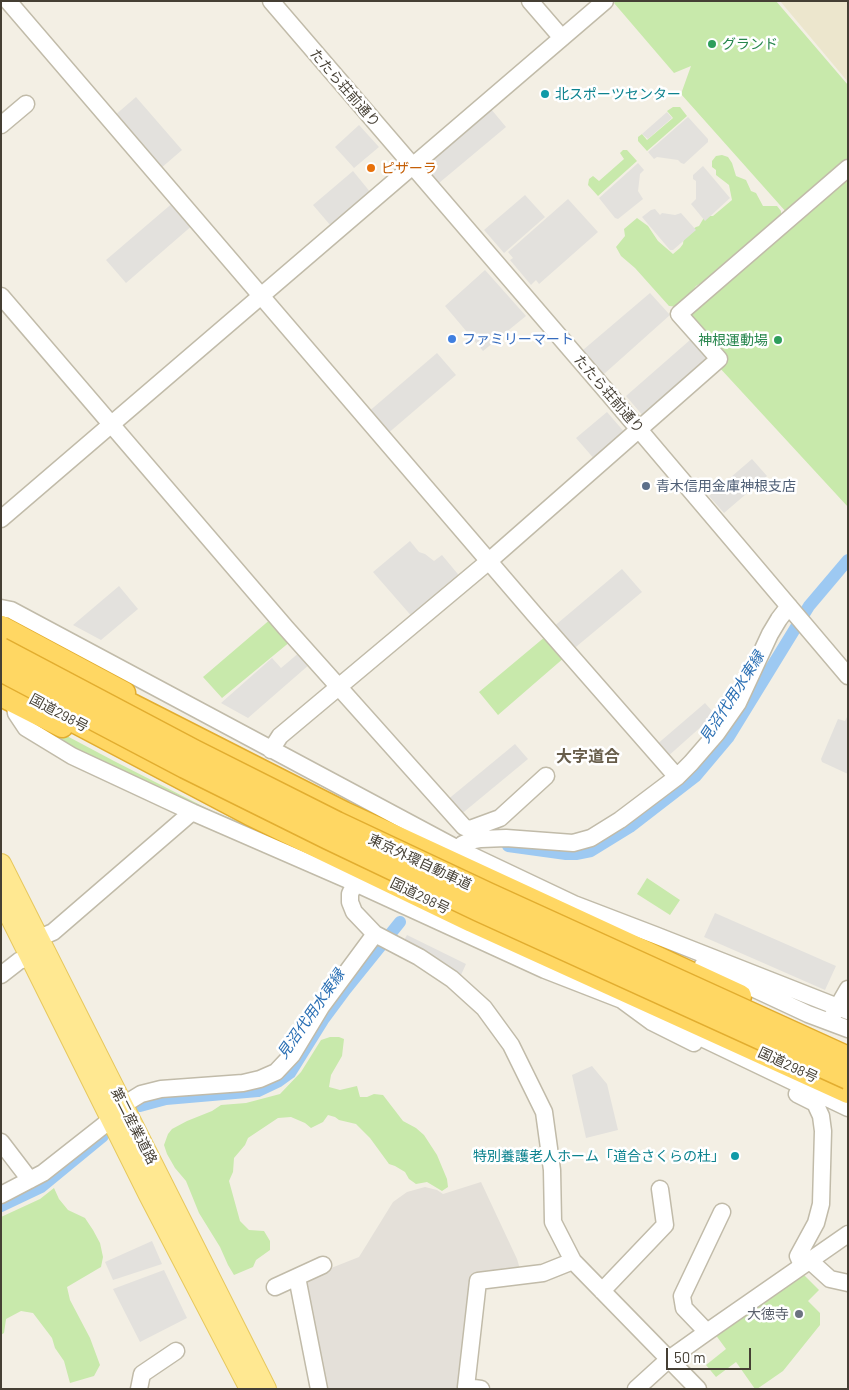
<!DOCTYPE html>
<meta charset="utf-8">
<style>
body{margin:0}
#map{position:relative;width:849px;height:1390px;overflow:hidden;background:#f3efe4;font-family:Barlow,sans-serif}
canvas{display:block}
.frame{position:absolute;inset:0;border:2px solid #453f34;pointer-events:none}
.scale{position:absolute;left:666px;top:1348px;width:85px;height:22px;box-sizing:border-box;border:2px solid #453f34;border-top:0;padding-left:6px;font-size:15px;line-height:18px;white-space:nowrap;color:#453f34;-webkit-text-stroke:4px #fff;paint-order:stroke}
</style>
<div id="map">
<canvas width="849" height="1390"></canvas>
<div class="frame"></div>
<div class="scale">50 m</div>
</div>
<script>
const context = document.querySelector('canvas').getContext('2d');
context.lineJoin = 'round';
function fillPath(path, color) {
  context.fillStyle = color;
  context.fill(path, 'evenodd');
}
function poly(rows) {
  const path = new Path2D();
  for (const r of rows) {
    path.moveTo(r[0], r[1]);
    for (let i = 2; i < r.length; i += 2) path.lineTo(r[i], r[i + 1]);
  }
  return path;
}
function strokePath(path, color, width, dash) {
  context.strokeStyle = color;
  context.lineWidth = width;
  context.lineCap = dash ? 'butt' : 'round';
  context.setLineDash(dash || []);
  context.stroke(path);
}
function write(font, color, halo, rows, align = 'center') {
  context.font = font + ' Barlow,"Noto Sans JP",sans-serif';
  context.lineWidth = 5;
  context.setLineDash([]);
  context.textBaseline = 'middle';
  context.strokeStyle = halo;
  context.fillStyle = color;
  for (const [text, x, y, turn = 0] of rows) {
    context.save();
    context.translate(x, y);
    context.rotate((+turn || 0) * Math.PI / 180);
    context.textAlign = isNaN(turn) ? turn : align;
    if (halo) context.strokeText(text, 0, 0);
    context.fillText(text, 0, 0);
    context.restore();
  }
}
fillPath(poly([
 [481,1182,517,1259,520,1269,475,1273,472,1275,463,1389,323,1389,301,1280,359,1257,393,1202,407,1192,425,1187,437,1190,443,1194]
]), '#e4e0d9');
fillPath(poly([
 [780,1,848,1,848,82]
]), '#ece6cd');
fillPath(poly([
 [616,1,776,1,848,85,848,161,787,213,681,94,691,66,674,73,614,3],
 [673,107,680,107,687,116,647,151,638,141,638,137,642,134,647,140,673,118,667,111],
 [623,150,627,150,637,161,598,196,588,185,589,179,593,176,599,181,624,159,620,153],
 [722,155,728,157,732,163,736,176,746,180,751,191,756,193,763,206,777,206,781,211,781,219,710,278,696,286,680,307,669,306,635,268,621,256,616,247,625,236,624,229,637,218,648,226,658,241,673,254,680,248,683,244,684,235,696,227,699,226,705,216,713,216,732,200,729,185,716,175,716,170,712,167,712,161,716,156],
 [848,177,848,507,718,366,692,320,692,311],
 [272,618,291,641,222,698,203,677],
 [546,636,565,657,498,715,479,692],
 [35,719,114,761,210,810,326,857,327,866,41,732],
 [647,878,680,900,670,915,637,894],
 [330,1037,339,1037,344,1039,342,1056,331,1075,329,1087,340,1090,357,1086,360,1097,367,1097,374,1094,383,1095,403,1121,416,1128,424,1135,437,1155,447,1179,448,1187,442,1191,427,1182,416,1184,409,1179,405,1172,395,1166,389,1164,370,1138,356,1124,339,1120,335,1117,328,1115,323,1122,311,1128,305,1123,291,1117,278,1118,248,1138,245,1145,234,1158,233,1172,229,1181,240,1221,249,1230,264,1231,270,1241,270,1250,256,1260,253,1267,234,1275,228,1265,220,1247,199,1213,186,1181,175,1168,167,1154,164,1145,168,1134,172,1129,187,1121,212,1111,221,1105,246,1103,280,1094,301,1072,321,1040],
 [54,1188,59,1199,68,1210,85,1218,93,1230,100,1243,103,1257,101,1267,67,1287,70,1300,90,1338,100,1365,94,1376,70,1383,64,1361,55,1348,52,1338,33,1313,21,1311,6,1319,4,1333,1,1335,1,1217,40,1199],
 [803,1274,819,1290,808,1301,820,1313,820,1325,783,1371,757,1389,755,1389,736,1362,716,1377,706,1365,726,1349,715,1334]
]), '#c8e9ab');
fillPath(poly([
 [136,97,182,150,160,169,114,116],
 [491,109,506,127,439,183,431,173,430,161],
 [667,112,672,118,648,139,642,134],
 [688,117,708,139,708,142,684,164,681,163,678,160,657,157,654,159,648,152],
 [359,125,379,147,354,168,335,147],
 [638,163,644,170,640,174,638,191,643,199,618,219,615,218,599,198],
 [703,166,730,198,705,221,691,204,696,199,696,181,693,179,693,175],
 [353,171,371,193,331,226,313,205],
 [525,195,545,217,504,253,484,230],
 [568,199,598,232,539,284,536,280,531,285,510,260,513,258,508,252],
 [175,201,194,224,126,283,106,260],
 [655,209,660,215,662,213,675,215,681,213,696,230,673,250,670,250,642,217,651,210],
 [485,270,526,316,483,351,445,306],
 [650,293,670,315,604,374,583,350],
 [690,340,709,361,644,417,626,396],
 [437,353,456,375,386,435,367,413],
 [607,412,626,434,596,461,576,438],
 [752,459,767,476,724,513,709,496],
 [410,541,419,552,425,554,434,561,442,555,462,579,414,619,373,572],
 [622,569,642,592,571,651,552,628],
 [119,586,138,609,101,640,73,625],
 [300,652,310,664,248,718,221,703,272,658,281,668],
 [705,703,713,712,703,725,666,758,655,746],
 [848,715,848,774,822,762,821,759,838,719,845,721],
 [515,744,528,759,459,816,446,801],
 [715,913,836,966,825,990,704,937],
 [407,935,466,964,461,975,402,944],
 [592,1066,607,1084,618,1130,586,1138,572,1075],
 [152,1241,162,1264,113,1280,105,1262],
 [164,1270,187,1318,140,1342,113,1289]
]), '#e3e1dd');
strokePath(poly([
 [508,846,566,854,576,854,591,851,630,827,696,776,728,738,809,606,848,560],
 [140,1106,166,1099,258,1091,279,1081,290,1073,323,1020,346,989,400,922],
 [1,1206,41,1187,103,1136]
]), '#9dc9f2', 12);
const minor = poly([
 [8,1,535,615,677,777],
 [271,1,608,393,848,676],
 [530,1,562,38],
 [1,125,26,104],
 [1,296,286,628,464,827,470,829,500,818,546,776],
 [1,519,605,1],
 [1,608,11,610,458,849,574,904,655,935,848,1011],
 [14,701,16,713,26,728,72,756,192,812,355,883,545,970,622,1000],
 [271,750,280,736,489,561,719,359,679,314,848,168],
 [458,849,463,844,470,841,481,839,506,838,573,843,591,838,620,820,677,777,691,763,717,733,738,703,770,634,779,619,789,606],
 [375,934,419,957,452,979,484,1008,511,1045,544,1112,552,1170,553,1222,573,1261,698,1389],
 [39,938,53,932,192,812],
 [703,965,808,1014,848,1029],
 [1,975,19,961,31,956],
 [622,1000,652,1022,694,1043],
 [833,1015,848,989],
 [685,1030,848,1108],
 [797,1094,815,1103,821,1116,823,1131,821,1204,816,1223,798,1256,802,1265],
 [1,1142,30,1180],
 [1,1195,43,1173,104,1125,128,1102,141,1094,161,1089,243,1083,260,1079,276,1072,292,1055,321,1007,375,934,354,912,350,902,350,894,359,874],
 [809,1260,830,1279,848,1283],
 [297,1277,319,1389],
 [275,1287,323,1265],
 [602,1291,665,1225,660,1189],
 [707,1332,684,1308,682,1296,722,1212],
 [139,1389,142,1374,176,1351],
 [481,1389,466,1387,478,1281,543,1273,573,1261],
 [636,1389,669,1359,707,1332,848,1234]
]);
const major = poly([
 [1,864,266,1389],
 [1,898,149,1195,250,1389]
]);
const highway = poly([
 [1,627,124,693],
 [106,692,344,813,740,996],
 [1,695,62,726],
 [49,708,250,814,472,921,848,1092]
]);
strokePath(minor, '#c1bba9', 19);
strokePath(major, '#e7c85d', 22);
strokePath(highway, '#e2ad2f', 25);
strokePath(minor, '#fff', 16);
strokePath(major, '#ffe891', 20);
strokePath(highway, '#ffd763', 22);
const highwayBridge = poly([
 [1,649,194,751,337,823,488,894,848,1058],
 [1,670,185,767,328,838,479,910,848,1078]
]);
strokePath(highwayBridge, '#e2ad2f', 25, []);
strokePath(highwayBridge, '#ffd763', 22);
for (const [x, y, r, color] of [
 [712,44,5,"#2e9e5b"],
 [545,94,5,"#0f9aa8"],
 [371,168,5,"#e8710a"],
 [452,339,5,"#3f7fe0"],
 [778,340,5,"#2e9e5b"],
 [646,486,5,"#5c6f8a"],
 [735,1156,5,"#0f9aa8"],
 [799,1314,5,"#6b7280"]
]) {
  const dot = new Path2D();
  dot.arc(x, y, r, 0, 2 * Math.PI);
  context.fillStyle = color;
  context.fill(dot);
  strokePath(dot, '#fff', 2);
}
write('14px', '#27864d', '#fff', [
 ["グランド",722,44],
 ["神根運動場",768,340,"right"]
], 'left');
write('14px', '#453f34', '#fff', [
 ["たたら荘前通り",345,88,49],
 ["たたら荘前通り",609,394,49],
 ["国道298号",59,713,28],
 ["東京外環自動車道",420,862,25],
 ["国道298号",420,896,26],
 ["国道298号",788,1065,25],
 ["第二産業道路",134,1126,63]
]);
write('14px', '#0d838f', '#fff', [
 ["北スポーツセンター",555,94],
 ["特別養護老人ホーム「道合さくらの杜」",725,1156,"right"]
], 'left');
write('14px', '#c56008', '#fff', [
 ["ピザーラ",381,168]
], 'left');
write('14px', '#366cbe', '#fff', [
 ["ファミリーマート",462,339]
], 'left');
write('14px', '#4e5e75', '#fff', [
 ["青木信用金庫神根支店",656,486]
], 'left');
write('14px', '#5b616d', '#fff', [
 ["大徳寺",789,1314]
], 'right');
write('italic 15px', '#2a6fb4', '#fff', [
 ["見沼代用水東縁",732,697,-57],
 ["見沼代用水東縁",311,1014,-55]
]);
write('bold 16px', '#685e4b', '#fff', [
 ["大字道合",588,757]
]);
</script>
